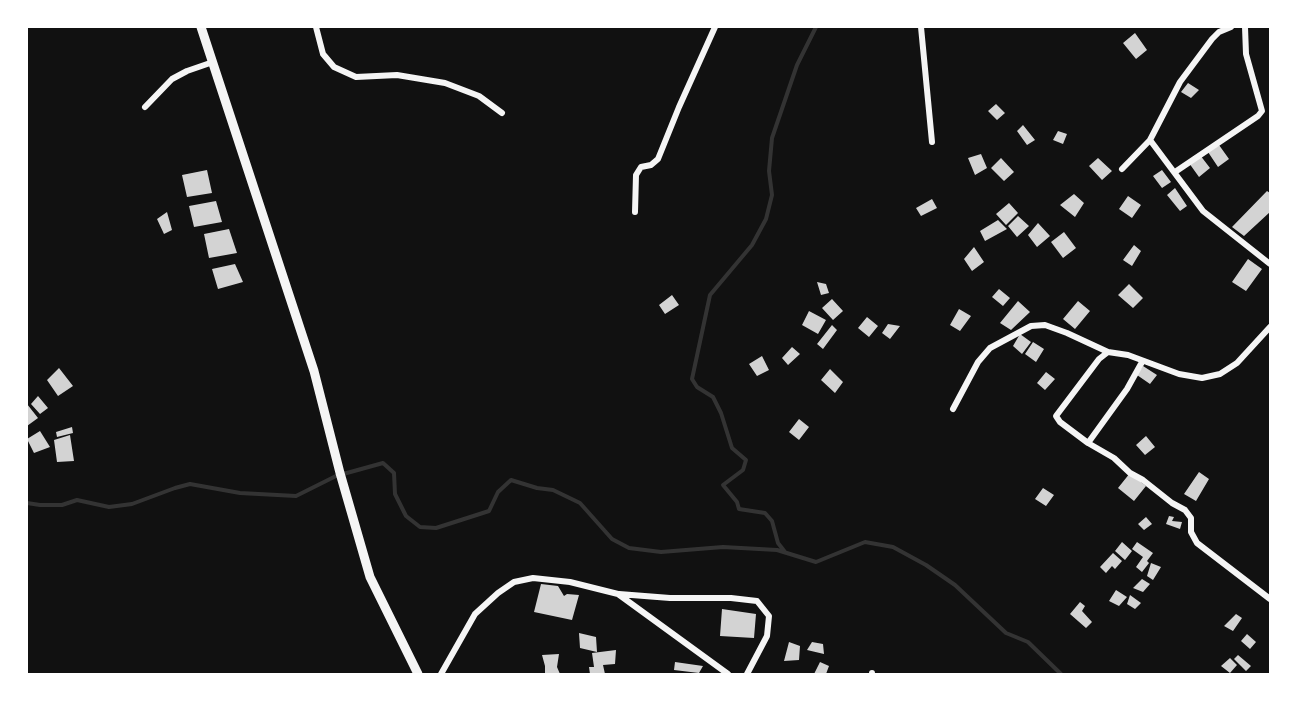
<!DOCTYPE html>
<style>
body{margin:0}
#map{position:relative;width:1297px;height:701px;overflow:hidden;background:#111;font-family:Helvetica,sans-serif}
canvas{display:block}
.frame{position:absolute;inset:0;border:28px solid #fff;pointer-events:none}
</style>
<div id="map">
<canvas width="1297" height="701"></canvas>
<div class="frame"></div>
</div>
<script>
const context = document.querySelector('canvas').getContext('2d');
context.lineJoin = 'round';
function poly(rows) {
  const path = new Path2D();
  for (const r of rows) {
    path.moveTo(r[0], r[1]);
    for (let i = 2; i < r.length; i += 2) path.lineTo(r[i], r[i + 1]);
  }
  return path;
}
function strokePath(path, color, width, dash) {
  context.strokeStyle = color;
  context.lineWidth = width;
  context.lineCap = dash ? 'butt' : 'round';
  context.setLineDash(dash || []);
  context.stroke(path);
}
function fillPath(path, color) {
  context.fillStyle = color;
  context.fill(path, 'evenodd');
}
strokePath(poly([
 [27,503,40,505,62,505,77,500,109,507,132,504,175,488,190,484,240,493,296,496,336,476,383,463,394,473,395,494,406,516,420,527,436,528,489,511,498,492,511,480,537,488,553,490,580,503,612,539,629,548,661,552,723,547,777,550,816,562,865,542,893,547,926,565,955,585,1006,633,1028,642,1061,674],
 [785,552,778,543,772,521,765,513,739,509,737,502,723,485,743,470,746,460,732,448,721,413,713,397,697,387,692,379,710,295,752,245,766,219,772,195,769,171,772,138,797,65,816,27]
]), '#333', 4);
fillPath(poly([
 [1135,33,1147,50,1136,59,1123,43],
 [1188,83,1199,90,1191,98,1181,92],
 [996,104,1005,113,997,120,988,111],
 [1023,125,1035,140,1027,145,1017,131],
 [1058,131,1067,134,1063,144,1053,140],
 [1219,145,1229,159,1218,167,1208,152],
 [981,154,987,168,975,175,968,158],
 [1200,155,1210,168,1199,177,1189,163],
 [1001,158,1014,172,1004,181,991,168],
 [1098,158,1112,171,1102,180,1089,166],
 [207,170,212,193,187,197,182,175],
 [1162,170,1171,182,1162,188,1153,176],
 [1175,188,1187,206,1180,211,1167,195],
 [1267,191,1270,193,1270,212,1244,236,1232,227],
 [1074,194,1084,203,1075,217,1060,205],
 [1128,196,1141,205,1132,218,1119,209],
 [932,199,937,208,921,216,916,208],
 [216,201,222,222,194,227,189,206],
 [1009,203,1018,213,1006,225,996,214],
 [167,212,172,230,164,234,157,219],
 [1018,216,1029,226,1017,237,1008,226],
 [998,220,1007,229,985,241,980,231],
 [1038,223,1050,236,1037,247,1028,235],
 [229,229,237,253,209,258,204,234],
 [1064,232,1076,248,1063,258,1051,242],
 [1134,245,1141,251,1132,266,1123,260],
 [974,247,984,262,972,271,964,259],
 [1248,259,1262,269,1246,291,1232,282],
 [235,264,243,282,218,289,212,269],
 [817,282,826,284,829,293,821,295],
 [1129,284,1143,298,1133,308,1118,295],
 [999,289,1010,298,1003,306,992,297],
 [672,295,679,305,665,314,659,305],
 [832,299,843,311,833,320,822,308],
 [1018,301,1030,312,1011,330,1000,323],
 [1078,301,1090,311,1075,329,1063,319],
 [959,309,971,316,960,331,950,325],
 [809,311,826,320,818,334,802,325],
 [867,317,878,326,869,337,858,328],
 [888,324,900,326,890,339,882,333],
 [832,325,837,330,823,349,817,344],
 [1020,334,1031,342,1022,354,1013,346],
 [1033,342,1044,349,1036,362,1025,354],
 [792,347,800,354,788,365,782,358],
 [762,356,769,370,757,376,749,364],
 [1143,366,1157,375,1150,384,1137,375],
 [59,368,73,386,58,396,47,380],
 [830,369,843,382,835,393,821,380],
 [1046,372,1055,379,1045,390,1037,383],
 [38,396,48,408,40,414,31,404],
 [27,404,38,418,27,426],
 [799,419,809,427,799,440,789,432],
 [72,427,73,433,57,437,56,432],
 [40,431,50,447,34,453,27,439],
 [70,435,74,461,57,462,54,440],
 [1146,436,1155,447,1145,455,1136,445],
 [1199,472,1209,479,1196,501,1184,494],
 [1130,473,1146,486,1134,501,1118,488],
 [1043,488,1054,495,1046,506,1035,499],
 [1169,516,1174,517,1172,521,1182,522,1180,529,1166,524],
 [1146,517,1152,524,1144,530,1138,524],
 [1122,542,1132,551,1125,560,1115,551],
 [1137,542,1153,553,1147,561,1149,563,1142,572,1136,567,1143,557,1132,549],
 [1113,553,1122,561,1115,569,1112,566,1106,573,1100,567],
 [1151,563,1161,567,1153,580,1147,576],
 [1142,579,1150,584,1143,592,1133,588],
 [541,584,558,586,564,596,567,594,579,595,572,620,534,612],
 [1116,590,1127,597,1119,606,1109,601],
 [1130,595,1141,603,1135,609,1127,604],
 [1080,602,1085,606,1082,611,1092,622,1086,628,1070,614],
 [722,609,756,614,754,638,720,636],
 [1236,614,1242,618,1233,631,1224,626],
 [579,633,596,637,597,652,580,648],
 [1247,634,1256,642,1250,649,1241,641],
 [789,642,800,646,799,660,784,661],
 [812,642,823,644,824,654,807,650],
 [616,650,615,664,603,665,605,674,590,674,589,667,594,667,592,653],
 [559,654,557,667,560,674,545,674,545,666,542,655],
 [1238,655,1251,666,1246,671,1234,659],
 [1230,658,1237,665,1230,673,1221,666],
 [675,662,703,666,699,673,674,670],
 [820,662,829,666,826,674,814,674]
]), '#d3d3d3');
strokePath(poly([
 [316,27,323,54,334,67,356,77,397,75,445,83,479,96,502,113],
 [921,27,932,142],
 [145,107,172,79,187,71,213,62],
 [1150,140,1203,211,1270,264],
 [1122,169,1150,140,1180,82,1212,39,1219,32,1231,27],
 [1175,172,1258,116,1262,111,1246,54,1245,27],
 [635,212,636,175,641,167,651,165,658,159,679,107,715,27],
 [1270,327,1237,363,1220,374,1202,378,1179,374,1128,355,1108,352,1099,359,1056,416,1060,422,1088,443,1114,458,1130,473,1143,480,1172,503,1185,510,1191,518,1191,532,1197,543,1270,599],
 [953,409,978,362,990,348,1031,326,1045,325,1067,333,1108,352],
 [1088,443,1127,389,1142,362],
 [619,594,670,598,731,598,757,601,769,616,767,636,747,674],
 [441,674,475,614,498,593,514,582,533,578,570,582,618,594,728,674],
 [872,674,872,673]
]), '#f5f5f5', 6);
strokePath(poly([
 [201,27,314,371,340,473,370,577,418,674]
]), '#f5f5f5', 9);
</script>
